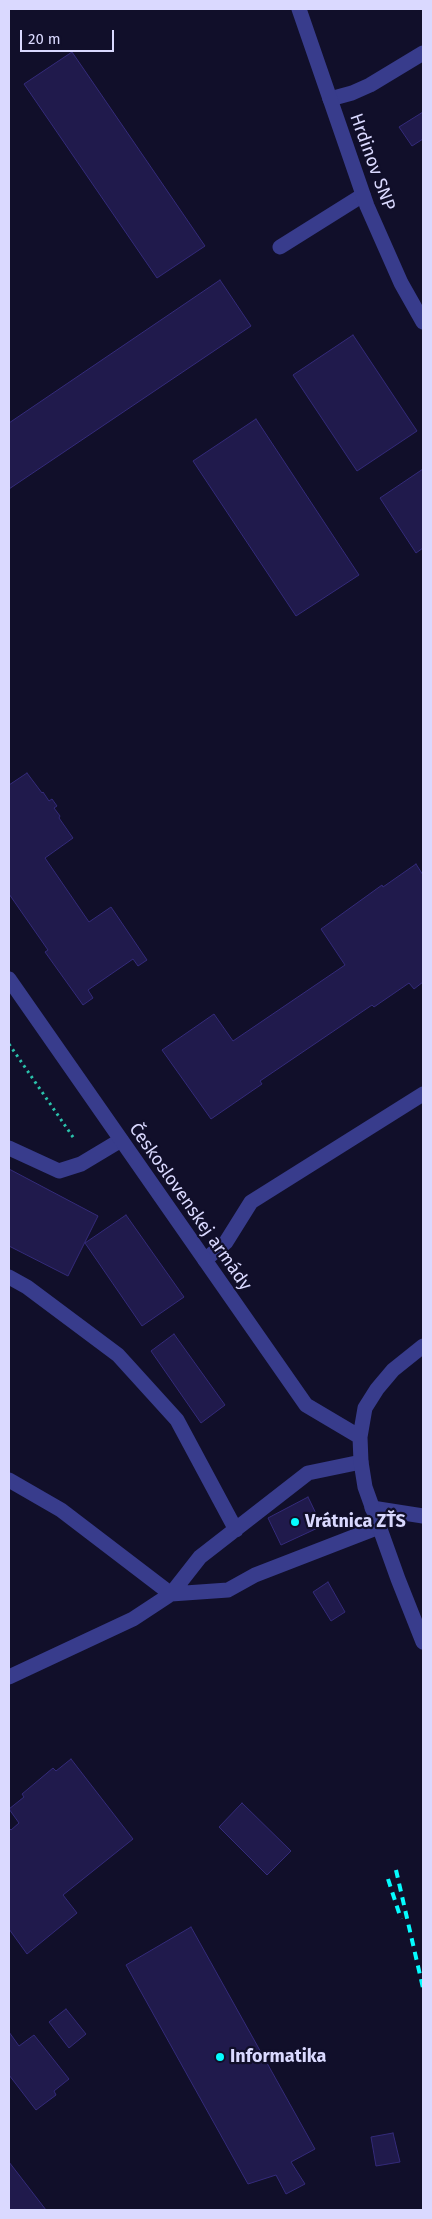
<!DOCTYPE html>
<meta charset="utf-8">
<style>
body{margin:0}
#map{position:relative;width:432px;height:2219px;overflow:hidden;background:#110f2a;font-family:"Fira Sans",sans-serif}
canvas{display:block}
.frame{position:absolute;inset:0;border:10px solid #dad9ff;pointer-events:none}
.scale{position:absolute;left:20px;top:30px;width:94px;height:22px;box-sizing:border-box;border:2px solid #dad9ff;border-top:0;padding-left:6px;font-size:15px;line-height:18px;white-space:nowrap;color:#dad9ff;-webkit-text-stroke:4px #110f2a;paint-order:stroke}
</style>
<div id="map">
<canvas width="432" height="2219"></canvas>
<div class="frame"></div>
<div class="scale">20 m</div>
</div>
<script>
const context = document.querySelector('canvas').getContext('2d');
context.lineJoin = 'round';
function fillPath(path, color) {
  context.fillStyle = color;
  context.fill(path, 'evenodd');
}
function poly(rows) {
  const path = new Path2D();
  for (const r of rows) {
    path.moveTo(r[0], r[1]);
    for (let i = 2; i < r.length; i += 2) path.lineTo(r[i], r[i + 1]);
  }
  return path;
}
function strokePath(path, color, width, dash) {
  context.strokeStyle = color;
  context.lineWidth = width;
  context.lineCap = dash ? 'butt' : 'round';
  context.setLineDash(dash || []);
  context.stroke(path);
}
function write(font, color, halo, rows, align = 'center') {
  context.font = font + ' "Fira Sans",sans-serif';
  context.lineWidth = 4.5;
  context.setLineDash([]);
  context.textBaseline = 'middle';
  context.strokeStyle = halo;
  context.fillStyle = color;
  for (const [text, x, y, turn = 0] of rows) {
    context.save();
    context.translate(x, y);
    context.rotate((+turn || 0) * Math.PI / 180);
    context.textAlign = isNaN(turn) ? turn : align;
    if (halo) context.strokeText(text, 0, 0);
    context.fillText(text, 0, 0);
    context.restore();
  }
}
const building = poly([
 [72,52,205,246,157,278,24,84,72,52],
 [423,112,423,139,412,146,399,127,423,112],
 [220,280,251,326,9,489,9,423,220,280],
 [353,335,417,431,357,471,293,375,353,335],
 [256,419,359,575,296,616,193,461,256,419],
 [423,469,423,548,416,553,380,498,423,469],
 [27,773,42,793,43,792,49,801,52,799,57,806,54,808,60,816,59,818,73,838,45,858,89,922,111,907,147,960,138,966,133,959,88,990,93,998,83,1005,45,952,48,950,9,894,9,785,27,773],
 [416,864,423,875,423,982,414,989,409,983,374,1007,372,1005,260,1081,262,1084,211,1119,162,1050,214,1014,233,1041,345,965,321,929,382,885,383,887,416,864],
 [9,1169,98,1216,68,1276,9,1246,9,1169],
 [126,1215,184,1297,142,1326,85,1243,126,1215],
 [174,1334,225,1405,201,1423,151,1351,174,1334],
 [308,1497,322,1526,281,1545,268,1518,308,1497],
 [328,1582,345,1612,331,1621,313,1592,328,1582],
 [71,1759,133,1839,63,1895,77,1913,27,1954,9,1929,9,1828,11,1830,19,1823,9,1809,24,1797,22,1794,53,1768,56,1771,71,1759],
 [242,1803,291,1851,267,1875,219,1827,242,1803],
 [191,1927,315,2149,291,2162,305,2184,286,2194,276,2175,248,2184,126,1965,191,1927],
 [66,2009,86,2034,69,2048,49,2022,66,2009],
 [9,2032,19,2046,34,2035,69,2079,54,2091,56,2095,36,2110,9,2075,9,2032],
 [393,2133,400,2162,376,2166,371,2137,393,2133],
 [9,2162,46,2210,9,2210,9,2162]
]);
fillPath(building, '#201a4c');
strokePath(building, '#342b7a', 1);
strokePath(poly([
 [9,1044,75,1140]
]), '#2ac2ab', 3, [2.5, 4]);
strokePath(poly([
 [330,99,352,93,370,85,423,53],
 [280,247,363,195],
 [9,1148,59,1171,81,1164,121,1140],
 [205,1260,226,1242,251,1202,423,1094],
 [9,1277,27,1287,118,1355,177,1420,236,1530],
 [9,1480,61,1510,171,1594,200,1557,308,1473,361,1462],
 [372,1508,423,1516],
 [9,1677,133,1619,171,1594,228,1590,255,1575,379,1527]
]), '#383c8c', 15);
strokePath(poly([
 [299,9,367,206,401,283,423,322],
 [9,979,306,1405,360,1437],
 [423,1346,393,1370,377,1389,365,1408,360,1437,361,1462,365,1487,398,1579,423,1642]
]), '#383c8c', 15);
strokePath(poly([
 [396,1870,423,1988],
 [388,1879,401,1919]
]), '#05fcff', 4, [8, 6]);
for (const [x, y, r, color] of [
 [295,1522,5,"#05fcff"],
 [220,2057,5,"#05fcff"]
]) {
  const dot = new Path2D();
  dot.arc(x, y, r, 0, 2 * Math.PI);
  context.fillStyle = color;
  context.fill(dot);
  strokePath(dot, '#110f2a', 2);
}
write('18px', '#dad9ff', '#110f2a', [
 ["Hrdinov SNP",372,162,70],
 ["Československej armády",190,1207,55]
]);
write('bold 18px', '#dad9ff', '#110f2a', [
 ["Vrátnica ZŤS",305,1522],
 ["Informatika",230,2057]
], 'left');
</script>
